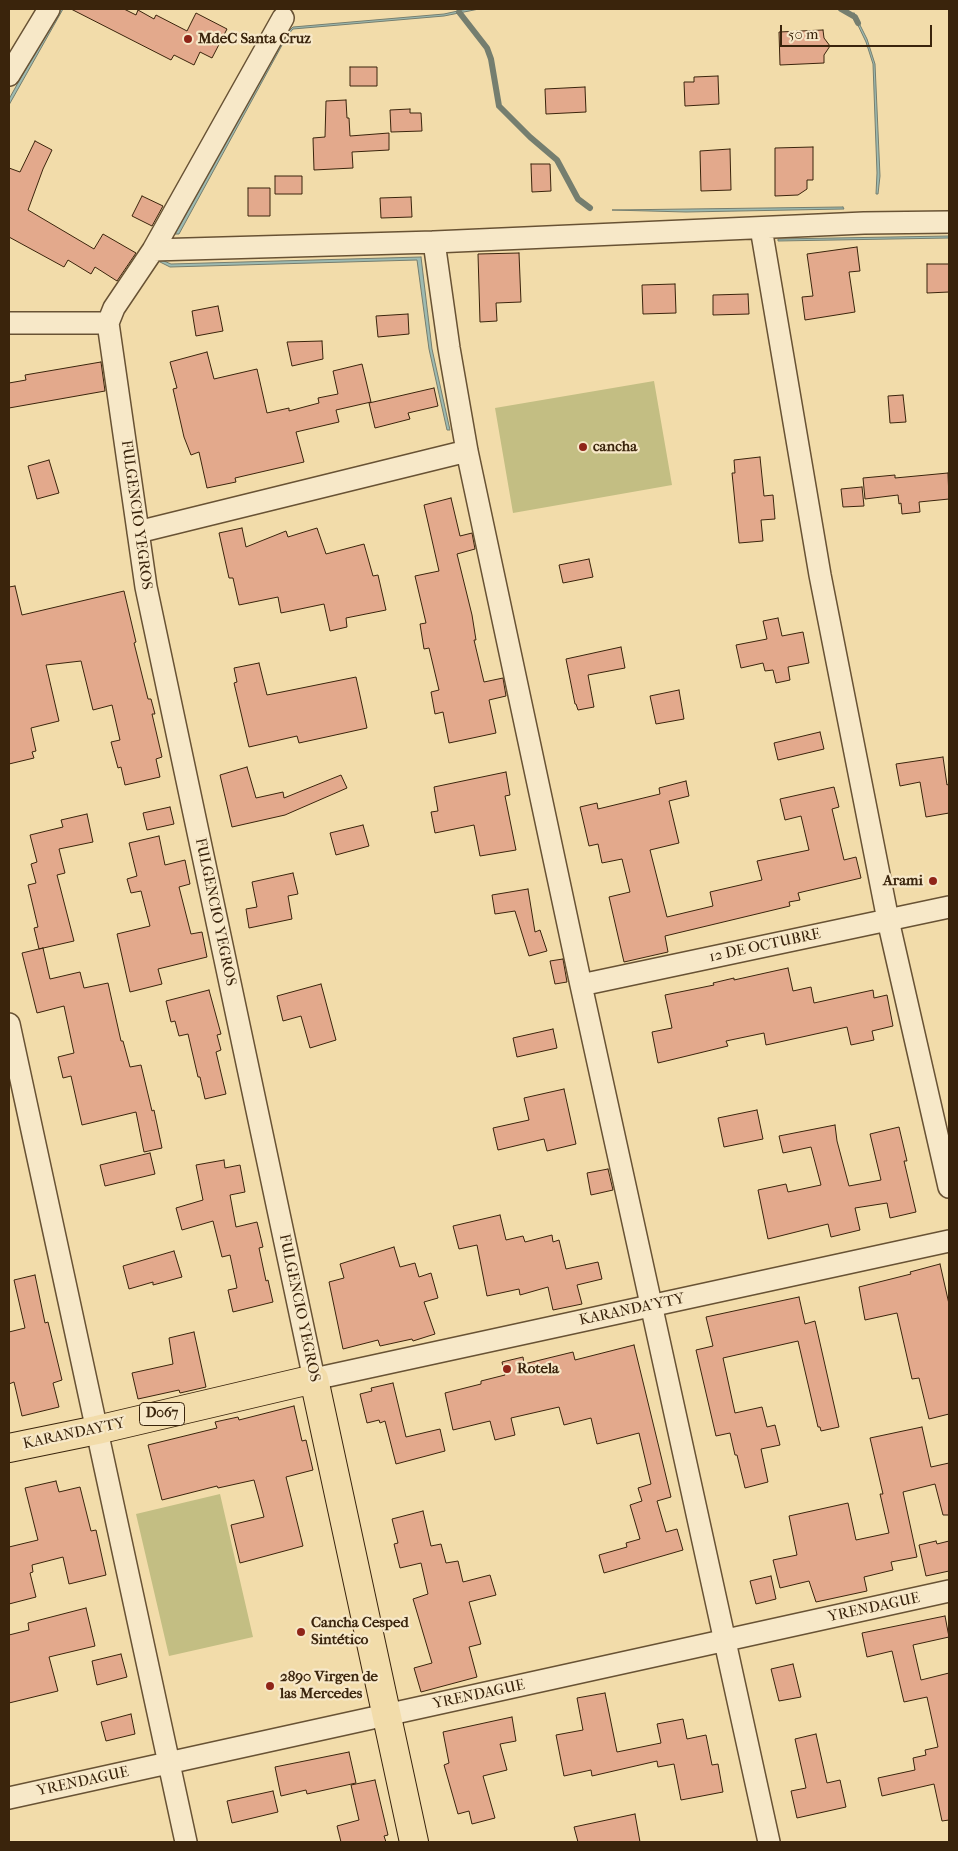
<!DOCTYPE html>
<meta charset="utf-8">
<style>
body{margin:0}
#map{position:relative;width:958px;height:1851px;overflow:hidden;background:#f2dcaa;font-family:"IM FELL French Canon",serif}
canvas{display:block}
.frame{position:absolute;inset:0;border:10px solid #3a240c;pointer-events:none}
.scale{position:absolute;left:780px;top:25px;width:152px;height:22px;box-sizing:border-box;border:2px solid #3a240c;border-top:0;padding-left:6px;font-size:15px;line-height:18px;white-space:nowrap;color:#3a240c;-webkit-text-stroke:4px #f7e8c8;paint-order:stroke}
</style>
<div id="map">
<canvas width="958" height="1851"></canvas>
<div class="frame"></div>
<div class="scale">50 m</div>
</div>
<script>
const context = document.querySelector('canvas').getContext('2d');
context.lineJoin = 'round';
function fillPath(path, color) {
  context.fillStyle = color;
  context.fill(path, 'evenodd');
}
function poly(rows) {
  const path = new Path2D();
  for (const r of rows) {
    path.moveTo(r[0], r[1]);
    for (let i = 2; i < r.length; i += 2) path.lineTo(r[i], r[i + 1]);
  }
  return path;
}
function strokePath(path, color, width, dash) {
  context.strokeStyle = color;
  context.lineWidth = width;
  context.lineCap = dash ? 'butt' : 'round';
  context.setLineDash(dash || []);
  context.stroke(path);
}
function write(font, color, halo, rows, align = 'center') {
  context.font = font + ' "IM FELL French Canon",serif';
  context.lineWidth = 4.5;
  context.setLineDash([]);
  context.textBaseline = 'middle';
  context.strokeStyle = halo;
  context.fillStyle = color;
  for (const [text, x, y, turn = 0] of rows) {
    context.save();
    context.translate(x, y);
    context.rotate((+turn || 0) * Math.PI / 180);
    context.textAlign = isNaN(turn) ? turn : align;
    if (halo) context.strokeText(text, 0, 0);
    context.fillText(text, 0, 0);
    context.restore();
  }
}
fillPath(poly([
 [654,381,672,485,513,513,495,408],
 [220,1494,253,1637,169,1656,136,1514]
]), '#c3be83');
const water = poly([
 [59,9,63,9,9,105,9,99,59,9],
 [467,9,479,9,444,16,293,29,287,36,179,234,175,234,285,35,293,27,444,14,467,9],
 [854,13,867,39,875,64,880,176,878,194,876,194,877,173,873,64,866,42,854,17,854,13],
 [843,207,844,209,686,212,612,210,843,207],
 [949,236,949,238,778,241,778,239,949,236],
 [421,257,432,349,450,430,447,430,429,349,417,260,170,267,156,260,157,258,171,264,421,257]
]);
fillPath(water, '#9dbab1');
strokePath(water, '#757e6f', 1);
strokePath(poly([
 [841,9,855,17,858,23],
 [459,12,487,48,491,59,499,106,530,137,557,160,578,199,590,208]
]), '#757e6f', 6);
const building = poly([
 [71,9,124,9,136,15,138,10,154,19,156,15,187,31,196,13,227,29,212,58,200,52,194,65,174,55,171,60,71,9],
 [823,30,824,38,830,46,824,55,824,63,780,65,779,32,823,30],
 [350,67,377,67,377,86,350,86,350,67],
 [718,76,719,104,685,106,684,82,694,82,694,77,718,76],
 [585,87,586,112,546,114,545,89,585,87],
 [346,100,347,118,349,118,350,136,389,133,389,150,352,152,353,168,314,170,313,138,325,137,326,101,346,100],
 [410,109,410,113,421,113,422,131,391,132,390,110,410,109],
 [35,141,52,150,43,169,28,210,94,249,103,234,136,253,117,281,95,267,91,274,68,260,64,267,9,237,9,168,20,172,35,141],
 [813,147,813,180,807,180,807,189,798,195,775,196,775,148,813,147],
 [730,149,731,190,701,191,700,151,730,149],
 [531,164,550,164,551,191,532,192,531,164],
 [275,176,302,176,302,194,275,194,275,176],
 [248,188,270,188,270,216,248,216,248,188],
 [142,196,163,206,152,226,132,216,142,196],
 [411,197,412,217,381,218,380,198,411,197],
 [857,247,860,271,849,272,855,312,805,320,802,297,813,296,807,254,857,247],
 [519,253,521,302,496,303,497,321,480,322,478,254,519,253],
 [927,264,949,264,949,292,927,293,927,264],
 [675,284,676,313,643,314,642,285,675,284],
 [748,294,749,314,713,315,713,295,748,294],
 [218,306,223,331,196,336,192,311,218,306],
 [408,314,409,334,378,337,376,316,408,314],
 [322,341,323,359,292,366,287,342,322,341],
 [207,352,214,379,257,369,267,413,289,408,289,411,319,403,318,398,338,394,333,371,362,364,371,402,336,410,339,422,296,432,304,462,235,478,236,482,207,488,199,452,191,455,184,437,173,389,177,388,170,362,207,352],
 [101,362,105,391,9,408,9,383,26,380,25,375,101,362],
 [434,388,438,406,408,413,410,419,375,428,369,403,434,388],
 [903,395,906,422,890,423,888,396,903,395],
 [760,457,764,496,773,495,775,519,761,520,763,541,739,543,732,473,735,473,734,460,760,457],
 [49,460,59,493,37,499,28,466,49,460],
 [948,473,949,499,919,502,920,512,902,514,901,503,899,504,898,495,865,499,863,478,895,475,895,478,948,473],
 [862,487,864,506,843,507,841,489,862,487],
 [451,498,460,536,472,533,475,549,457,554,472,615,476,640,474,640,484,682,503,678,506,696,489,700,496,733,449,743,443,712,435,714,431,692,439,690,429,648,424,649,420,624,426,623,415,576,439,571,424,505,451,498],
 [242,528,246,547,286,531,288,537,317,528,326,554,364,544,373,576,378,575,386,610,346,618,347,627,330,631,324,604,281,613,278,597,239,605,233,578,229,578,219,533,242,528],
 [589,559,593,577,563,583,559,565,589,559],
 [15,586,22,615,124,591,136,642,134,643,148,699,151,699,155,714,152,714,162,757,156,759,160,777,125,785,121,767,118,768,111,742,120,740,112,705,93,710,81,661,46,665,59,721,31,728,36,751,32,752,34,758,9,764,9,587,15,586],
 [778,618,782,636,803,632,809,663,788,667,790,680,776,683,773,670,765,671,763,663,741,668,736,645,767,639,763,621,778,618],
 [621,647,625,668,588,675,594,707,578,710,576,704,575,704,566,659,621,647],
 [259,663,267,695,356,677,367,728,299,743,297,736,249,747,234,683,237,682,234,668,259,663],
 [679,690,684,719,656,724,650,696,679,690],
 [820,732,824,749,778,760,774,743,820,732],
 [943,757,947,785,949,784,949,813,926,817,920,782,900,786,896,764,943,757],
 [247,767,256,798,283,792,284,798,341,775,347,788,285,815,232,827,220,775,247,767],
 [506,772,510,795,505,796,516,850,480,856,474,825,435,833,431,812,438,811,434,787,506,772],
 [686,781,689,796,669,801,679,843,650,850,667,917,713,906,710,892,762,880,757,861,809,850,801,816,785,820,780,799,834,787,839,807,832,809,844,860,856,857,861,878,798,893,800,900,789,902,790,906,665,936,668,952,624,962,609,897,630,892,622,859,602,863,598,844,589,846,580,807,597,803,598,809,660,794,659,788,686,781],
 [170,807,174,824,147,830,143,813,170,807],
 [87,814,93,842,59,849,65,873,57,875,74,941,39,949,34,928,38,927,28,885,36,883,31,864,37,862,30,835,63,827,61,820,87,814],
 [363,825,369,846,336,855,330,833,363,825],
 [159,836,165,865,185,860,190,884,179,887,191,934,202,932,207,957,158,969,162,984,130,992,117,934,150,926,141,891,131,893,127,879,137,876,129,843,159,836],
 [293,873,298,894,288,896,292,919,249,928,246,909,257,907,252,882,293,873],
 [528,889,535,932,540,930,547,951,529,956,515,911,495,914,492,895,528,889],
 [43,948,50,979,80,972,84,988,108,983,121,1041,123,1041,130,1067,141,1065,152,1111,154,1110,162,1148,144,1152,136,1112,82,1125,71,1076,63,1078,58,1057,74,1053,64,1006,37,1013,22,953,43,948],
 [563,959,567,982,555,984,550,961,563,959],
 [788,968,793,991,811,987,814,1003,873,990,874,998,887,995,893,1026,872,1031,874,1040,851,1045,847,1027,766,1045,764,1033,726,1041,728,1046,658,1063,652,1032,672,1028,665,995,714,985,713,983,734,978,734,980,788,968],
 [321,984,336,1040,310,1048,301,1016,283,1021,277,996,321,984],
 [209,990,221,1034,217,1035,221,1050,216,1052,226,1094,205,1099,200,1077,198,1077,188,1034,179,1036,175,1021,171,1022,166,1001,209,990],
 [553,1029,557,1048,517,1057,513,1038,553,1029],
 [564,1089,576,1144,547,1151,544,1139,498,1150,493,1128,529,1120,524,1098,564,1089],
 [757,1110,763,1139,724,1147,718,1118,757,1110],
 [835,1125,837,1141,849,1186,881,1180,870,1134,899,1127,907,1161,904,1161,916,1212,890,1218,887,1203,855,1208,860,1230,831,1237,828,1224,768,1239,758,1190,786,1184,788,1192,821,1185,811,1147,783,1153,779,1136,835,1125],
 [150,1153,155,1174,105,1186,100,1165,150,1153],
 [224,1160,225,1168,240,1165,245,1192,230,1195,236,1227,257,1222,263,1247,259,1248,266,1281,268,1280,273,1302,233,1312,228,1290,237,1288,230,1255,222,1257,213,1221,182,1230,176,1208,203,1200,196,1165,224,1160],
 [608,1169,613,1190,591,1195,587,1173,608,1169],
 [500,1215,506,1240,523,1236,525,1242,552,1235,553,1242,559,1240,566,1269,598,1262,602,1279,577,1285,582,1304,553,1310,548,1287,520,1295,519,1289,487,1296,477,1245,459,1249,453,1226,500,1215],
 [394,1247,400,1267,415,1263,419,1277,431,1273,438,1298,424,1302,435,1334,413,1341,412,1339,380,1346,378,1340,343,1349,329,1282,344,1278,340,1264,394,1247],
 [174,1251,182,1277,153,1285,153,1282,129,1289,123,1266,174,1251],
 [940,1264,949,1304,949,1414,929,1419,919,1378,912,1379,897,1313,865,1320,859,1287,911,1274,910,1272,940,1264],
 [35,1275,45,1323,48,1322,62,1380,53,1383,59,1407,22,1416,14,1382,9,1384,9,1332,25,1328,14,1280,35,1275],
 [799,1297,805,1324,815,1321,839,1427,821,1431,820,1427,818,1427,798,1341,723,1358,735,1413,762,1407,767,1427,775,1425,780,1445,761,1449,768,1482,745,1488,737,1455,735,1455,730,1433,716,1436,696,1350,713,1346,706,1317,799,1297],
 [194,1332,206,1387,180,1393,179,1390,138,1399,132,1373,173,1364,169,1338,194,1332],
 [634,1345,671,1497,657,1501,666,1532,677,1529,683,1550,604,1573,599,1555,627,1547,626,1543,640,1539,630,1505,642,1501,638,1488,651,1484,639,1433,597,1444,591,1418,564,1425,559,1407,511,1418,515,1435,495,1440,490,1421,453,1430,445,1393,481,1384,481,1381,505,1375,502,1362,523,1357,524,1364,573,1352,575,1360,634,1345],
 [393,1383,406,1437,440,1429,445,1451,396,1464,385,1421,380,1423,379,1420,367,1423,360,1394,372,1391,371,1388,393,1383],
 [294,1406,302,1441,306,1440,313,1470,286,1477,303,1546,240,1563,231,1525,264,1517,254,1480,218,1488,217,1486,162,1500,148,1445,217,1428,215,1422,238,1417,239,1420,294,1406],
 [922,1427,931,1467,949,1463,949,1515,943,1515,935,1484,903,1492,917,1557,891,1562,893,1570,864,1577,867,1591,816,1602,809,1581,780,1588,773,1560,797,1555,789,1516,848,1503,856,1540,889,1533,880,1494,883,1494,870,1438,922,1427],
 [56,1481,59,1492,80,1487,91,1531,96,1530,106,1575,69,1584,63,1557,32,1565,33,1572,30,1573,36,1597,9,1604,9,1547,38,1540,25,1488,56,1481],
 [423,1511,431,1546,441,1544,446,1563,458,1561,463,1582,490,1575,496,1595,469,1602,481,1644,469,1647,477,1677,421,1692,414,1668,432,1663,413,1599,428,1594,421,1563,400,1568,394,1544,398,1543,392,1519,423,1511],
 [936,1541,937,1544,949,1541,949,1571,926,1576,919,1545,936,1541],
 [771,1576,776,1599,756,1604,750,1581,771,1576],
 [86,1608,95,1646,49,1657,58,1691,9,1703,9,1635,29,1630,28,1623,86,1608],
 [945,1616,949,1637,913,1645,921,1680,949,1673,949,1820,942,1821,934,1784,882,1796,878,1778,915,1770,913,1758,926,1755,925,1750,938,1747,927,1697,904,1702,892,1651,867,1657,862,1633,945,1616],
 [121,1654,127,1677,97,1685,92,1661,121,1654],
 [793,1664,801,1697,779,1701,771,1669,793,1664],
 [605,1693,617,1752,661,1743,657,1724,683,1719,687,1739,706,1735,712,1765,718,1764,723,1792,681,1800,674,1764,658,1767,657,1761,592,1776,591,1770,564,1776,556,1735,583,1730,577,1698,605,1693],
 [131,1714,135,1734,106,1741,101,1722,131,1714],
 [512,1717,516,1741,500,1744,507,1770,483,1776,495,1818,472,1824,469,1811,458,1814,444,1765,449,1763,443,1732,512,1717],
 [816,1734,827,1783,840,1780,846,1807,797,1818,791,1791,806,1788,795,1739,816,1734],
 [349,1752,356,1783,307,1794,306,1790,281,1796,275,1767,349,1752],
 [375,1780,388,1835,384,1836,386,1842,341,1842,337,1826,359,1820,351,1785,375,1780],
 [273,1791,278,1812,232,1823,227,1801,273,1791],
 [635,1814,640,1842,578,1842,574,1827,635,1814]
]);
fillPath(building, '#e3a98c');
strokePath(building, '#3a240c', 1);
const minor = poly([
 [283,18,153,250,114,308,108,323,146,587,314,1379,949,1241],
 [9,75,49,9],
 [761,228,820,575,888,920,949,1187],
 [434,242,449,348,467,451,581,985,769,1842],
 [153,250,434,242,864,223,949,222],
 [9,323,108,323],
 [138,532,467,451],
 [581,985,949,907],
 [9,1024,186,1842],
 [9,1798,949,1591]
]);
const primary = poly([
 [9,1448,97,1430,314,1379,414,1842]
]);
strokePath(minor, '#685234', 24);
strokePath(primary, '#3a240c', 30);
strokePath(minor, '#f7e8c8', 21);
strokePath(primary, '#f2dcaa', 28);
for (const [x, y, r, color] of [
 [188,39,5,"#8f2418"],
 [583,447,5,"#8f2418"],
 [933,881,5,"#8f2418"],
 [507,1369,5,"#8f2418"],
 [301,1632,5,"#8f2418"],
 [270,1686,5,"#8f2418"]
]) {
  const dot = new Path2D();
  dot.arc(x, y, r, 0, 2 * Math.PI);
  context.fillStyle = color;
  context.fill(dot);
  strokePath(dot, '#f7e8c8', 2);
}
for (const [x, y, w] of [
 [162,1414,45]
]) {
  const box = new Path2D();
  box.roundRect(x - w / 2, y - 11.5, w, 23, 4);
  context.fillStyle = '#f7e8c8';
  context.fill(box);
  strokePath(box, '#3a240c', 1);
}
write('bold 14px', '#3a240c', null, [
 ["D067",162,1414]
]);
write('bold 15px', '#3a240c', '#f7e8c8', [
 ["MdeC Santa Cruz",198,39],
 ["cancha",593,447],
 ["Arami",923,881,"right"],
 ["Rotela",517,1369],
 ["Cancha Cesped",311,1623],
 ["Sintético",311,1640],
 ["2890 Virgen de",280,1677],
 ["las Mercedes",280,1694]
], 'left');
write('15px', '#3a240c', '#f7e8c8', [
 ["FULGENCIO YEGROS",136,515,82],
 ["FULGENCIO YEGROS",215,912,78],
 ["12 DE OCTUBRE",765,946,-12],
 ["FULGENCIO YEGROS",299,1308,78],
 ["KARANDA'YTY",632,1310,-12],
 ["KARANDAYTY",74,1434,-12],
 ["YRENDAGUE",874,1608,-12],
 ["YRENDAGUE",479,1695,-12],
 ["YRENDAGUE",83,1782,-12]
]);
</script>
